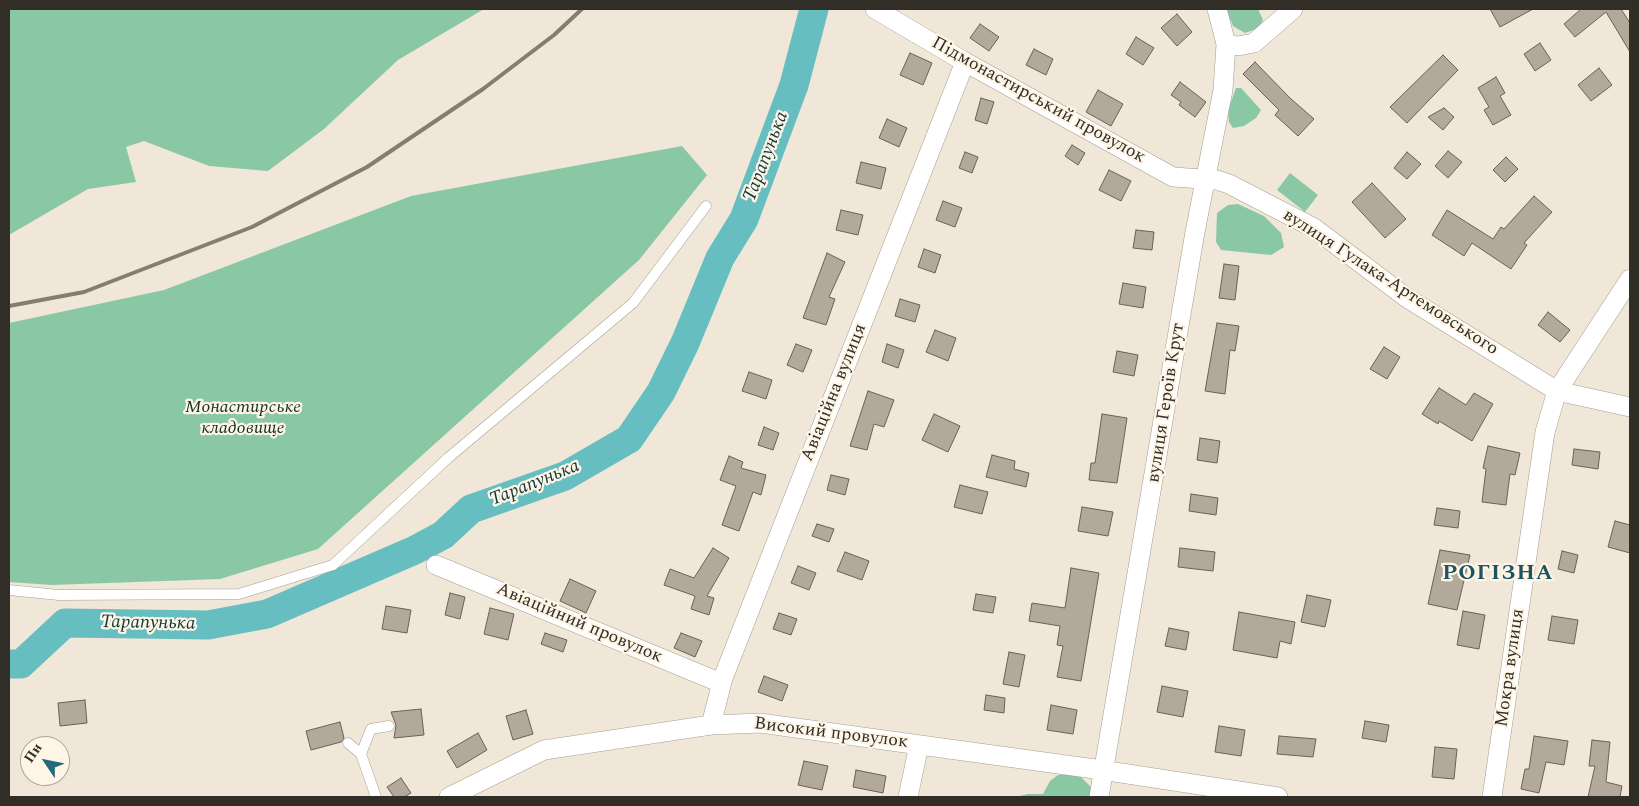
<!DOCTYPE html>
<meta charset="utf-8">
<style>
body{margin:0}
#map{position:relative;width:1639px;height:806px;overflow:hidden;background:#f1e7d9;font-family:Spectral,serif}
canvas{display:block}
.frame{position:absolute;inset:0;border:10px solid #312e28;pointer-events:none}
.north{position:absolute;left:20px;top:736px;width:50px;height:50px;box-sizing:border-box;background:#fef5e6;border:1px solid #aca59a;border-radius:50%;rotate:304deg;font-size:14px;font-weight:700;line-height:20px;text-align:center;color:#312e28}
.north::after{content:'';display:block;margin:auto;width:18px;height:22px;background:#246b79;clip-path:polygon(50% 0,100% 100%,50% 72%,0 100%)}
</style>
<div id="map">
<canvas width="1639" height="806"></canvas>
<div class="frame"></div>
<div class="north">Пн</div>
</div>
<script>
const context = document.querySelector('canvas').getContext('2d');
context.lineJoin = 'round';
function fillPath(path, color) {
  context.fillStyle = color;
  context.fill(path, 'evenodd');
}
function poly(rows) {
  const path = new Path2D();
  for (const r of rows) {
    path.moveTo(r[0], r[1]);
    for (let i = 2; i < r.length; i += 2) path.lineTo(r[i], r[i + 1]);
  }
  return path;
}
function strokePath(path, color, width, dash) {
  context.strokeStyle = color;
  context.lineWidth = width;
  context.lineCap = dash ? 'butt' : 'round';
  context.setLineDash(dash || []);
  context.stroke(path);
}
function write(font, color, halo, rows, align = 'center') {
  context.font = font + ' Spectral,serif';
  context.lineWidth = 4.5;
  context.setLineDash([]);
  context.textBaseline = 'middle';
  context.strokeStyle = halo;
  context.fillStyle = color;
  for (const [text, x, y, turn = 0] of rows) {
    context.save();
    context.translate(x, y);
    context.rotate((+turn || 0) * Math.PI / 180);
    context.textAlign = isNaN(turn) ? turn : align;
    if (halo) context.strokeText(text, 0, 0);
    context.fillText(text, 0, 0);
    context.restore();
  }
}
fillPath(poly([
 [9,9,484,9,398,60,324,129,268,171,209,166,144,141,126,147,136,182,88,189,9,235],
 [1226,9,1258,9,1263,20,1259,28,1245,33,1233,26],
 [1236,88,1241,88,1261,110,1256,118,1244,126,1233,128,1229,122,1228,110],
 [682,146,707,175,639,260,318,549,220,579,52,585,9,582,9,323,164,290,411,196],
 [1290,173,1318,195,1305,212,1277,190],
 [1238,204,1264,216,1281,233,1284,247,1271,255,1221,250,1216,242,1217,213,1228,205],
 [1069,774,1081,777,1091,787,1091,797,1015,797,1028,794,1043,794,1050,781,1058,775]
]), '#8ac8a5');
strokePath(poly([
 [9,664,21,664,65,623,208,625,267,614,415,550,443,535,471,509,565,476,629,439,661,392,685,343,720,258,744,219,794,85,814,9]
]), '#66bec1', 29);
const building = poly([
 [1490,9,1533,9,1500,27,1490,9],
 [1581,9,1621,9,1630,23,1630,52,1606,12,1575,37,1564,24,1581,9],
 [1177,14,1192,32,1177,46,1161,28,1177,14],
 [980,24,999,37,989,51,970,38,980,24],
 [1136,37,1154,48,1143,65,1126,54,1136,37],
 [1540,43,1551,60,1535,71,1524,54,1540,43],
 [1034,49,1053,59,1046,75,1026,65,1034,49],
 [910,53,932,63,923,85,900,75,910,53],
 [1443,55,1458,70,1407,123,1390,107,1443,55],
 [1255,62,1290,98,1314,119,1298,136,1275,115,1279,110,1243,74,1255,62],
 [1599,68,1612,85,1591,101,1578,85,1599,68],
 [1496,77,1505,93,1500,96,1511,115,1493,125,1484,110,1489,107,1478,88,1496,77],
 [1180,82,1206,102,1195,117,1179,105,1181,102,1171,95,1180,82],
 [1098,90,1123,104,1111,126,1086,112,1098,90],
 [981,98,994,102,987,124,975,120,981,98],
 [1444,108,1454,117,1443,130,1428,117,1444,108],
 [887,119,907,128,899,147,879,138,887,119],
 [1072,145,1085,153,1078,165,1065,156,1072,145],
 [1448,151,1462,162,1448,178,1435,166,1448,151],
 [965,152,978,157,972,173,959,168,965,152],
 [1407,152,1421,164,1407,179,1394,168,1407,152],
 [1506,157,1518,169,1505,182,1493,170,1506,157],
 [861,162,886,168,881,189,856,183,861,162],
 [1109,170,1131,181,1121,201,1099,190,1109,170],
 [1372,183,1406,219,1385,238,1352,202,1372,183],
 [1534,196,1552,212,1524,243,1527,245,1511,269,1472,243,1464,256,1432,235,1447,210,1493,239,1501,227,1504,229,1534,196],
 [943,201,962,208,955,227,936,220,943,201],
 [841,210,863,215,858,235,836,230,841,210],
 [1136,230,1154,232,1152,250,1133,248,1136,230],
 [924,249,941,255,935,273,918,267,924,249],
 [827,253,845,262,829,297,835,299,826,325,803,318,827,253],
 [1224,264,1239,266,1235,300,1219,298,1224,264],
 [1123,283,1146,287,1143,308,1119,304,1123,283],
 [900,299,920,305,915,322,895,316,900,299],
 [1548,312,1570,330,1560,342,1538,325,1548,312],
 [1217,323,1239,326,1235,351,1230,350,1225,394,1205,391,1217,323],
 [935,330,956,338,948,361,926,352,935,330],
 [796,344,812,350,803,372,787,365,796,344],
 [887,344,904,350,898,368,882,362,887,344],
 [1384,347,1400,357,1387,379,1370,369,1384,347],
 [1117,351,1138,355,1134,376,1113,372,1117,351],
 [749,372,772,380,766,399,742,391,749,372],
 [1439,388,1466,405,1474,393,1493,404,1472,441,1439,421,1438,424,1422,414,1439,388],
 [868,391,894,400,884,427,874,424,867,450,850,446,868,391],
 [934,414,960,426,948,452,922,440,934,414],
 [1102,414,1127,418,1117,483,1089,480,1091,463,1095,463,1102,414],
 [764,427,779,433,773,450,758,445,764,427],
 [1200,438,1220,441,1217,463,1197,460,1200,438],
 [1488,446,1520,453,1515,475,1510,474,1506,505,1482,502,1486,469,1483,468,1488,446],
 [1574,449,1600,452,1598,469,1572,465,1574,449],
 [992,455,1015,461,1014,469,1029,473,1026,487,986,477,992,455],
 [729,456,743,462,741,468,766,475,761,495,753,492,739,531,722,525,736,486,720,480,729,456],
 [831,475,849,479,845,495,827,490,831,475],
 [960,485,988,492,982,514,954,507,960,485],
 [1191,494,1218,498,1216,515,1189,511,1191,494],
 [1082,507,1113,512,1108,536,1078,531,1082,507],
 [1437,508,1460,511,1458,528,1434,525,1437,508],
 [1615,521,1630,525,1630,553,1608,547,1615,521],
 [817,524,834,529,829,542,812,536,817,524],
 [713,548,729,558,707,596,714,598,709,615,691,609,695,596,664,585,670,569,694,578,713,548],
 [1180,548,1215,552,1213,571,1178,567,1180,548],
 [1440,550,1470,555,1457,610,1428,604,1440,550],
 [1562,551,1578,555,1574,573,1558,569,1562,551],
 [845,552,869,561,862,580,837,571,845,552],
 [798,566,816,573,809,590,791,583,798,566],
 [1071,568,1099,573,1081,681,1057,677,1063,646,1057,645,1060,626,1029,621,1032,603,1065,608,1071,568],
 [570,579,596,591,586,613,560,601,570,579],
 [450,593,465,597,460,619,445,615,450,593],
 [976,594,996,597,993,613,973,610,976,594],
 [1307,595,1331,600,1325,627,1301,622,1307,595],
 [386,606,411,610,407,633,382,629,386,606],
 [490,608,514,614,508,640,484,634,490,608],
 [1463,611,1485,615,1479,649,1457,645,1463,611],
 [1239,612,1295,622,1291,644,1280,641,1277,658,1233,650,1239,612],
 [779,613,797,619,791,635,773,629,779,613],
 [1552,616,1578,620,1574,644,1548,640,1552,616],
 [1169,628,1189,632,1186,650,1165,646,1169,628],
 [545,633,567,640,563,652,541,644,545,633],
 [681,633,702,641,695,657,674,648,681,633],
 [1009,652,1025,655,1019,687,1003,684,1009,652],
 [764,676,788,685,782,701,758,692,764,676],
 [1162,686,1188,691,1183,717,1157,712,1162,686],
 [986,695,1005,698,1004,713,984,710,986,695],
 [85,700,87,723,60,726,58,703,85,700],
 [1051,705,1077,710,1073,734,1047,730,1051,705],
 [421,709,424,735,394,738,396,725,391,712,421,709],
 [526,710,533,734,513,740,506,716,526,710],
 [1365,721,1389,725,1386,742,1362,738,1365,721],
 [340,722,344,738,341,742,311,750,306,731,340,722],
 [1219,726,1245,730,1241,756,1215,752,1219,726],
 [478,733,487,750,457,768,447,751,478,733],
 [1279,736,1316,739,1313,757,1277,754,1279,736],
 [1534,736,1568,741,1564,765,1546,762,1539,793,1521,789,1525,769,1529,769,1534,736],
 [1592,740,1610,742,1606,782,1622,786,1620,797,1588,797,1595,766,1589,766,1592,740],
 [1435,747,1457,749,1454,779,1432,777,1435,747],
 [804,761,828,766,822,790,798,785,804,761],
 [856,770,886,776,883,793,853,787,856,770],
 [401,778,411,793,404,797,394,797,387,787,401,778]
]);
fillPath(building, '#b2a99b');
strokePath(building, '#696154', 1);
const lane = poly([
 [9,590,59,595,239,594,333,565,448,458,633,303,706,206],
 [348,743,361,754,376,797],
 [361,754,371,729,389,726]
]);
const street = poly([
 [875,9,965,62,1173,177,1217,180,1229,184,1314,228,1407,298,1557,391,1630,407],
 [1226,44,1238,46,1254,43,1293,9],
 [436,565,721,683],
 [711,725,723,678,965,62],
 [449,797,544,750,711,725,760,723,1095,769,1278,797],
 [908,797,919,745],
 [1099,797,1195,232,1223,90,1226,44,1217,9],
 [1492,797,1545,432,1557,391,1630,279]
]);
strokePath(lane, '#a79e90', 11);
strokePath(street, '#a79e90', 20);
strokePath(lane, '#fff', 10);
strokePath(street, '#fff', 19);
strokePath(poly([
 [9,306,84,292,252,227,367,167,483,89,554,35,582,9]
]), '#837d74', 4);
write('18px', '#312e28', '#fef5e6', [
 ["Підмонастирський провулок",1038,101,29],
 ["вулиця Гулака-Артемовського",1390,283,33],
 ["Авіаційна вулиця",835,393,-68],
 ["вулиця Героїв Крут",1167,403,-81],
 ["Авіаційний провулок",579,624,23],
 ["Мокра вулиця",1511,668,-82],
 ["Високий провулок",831,734,7]
]);
write('italic 18px', '#143122', '#fef5e6', [
 ["Монастирське",243,408],
 ["кладовище",243,429]
]);
write('italic 19px', '#0e393a', '#fef5e6', [
 ["Тарапунька",767,157,-69],
 ["Тарапунька",535,484,-22],
 ["Тарапунька",148,624,1]
]);
context.letterSpacing = '1px';
write('bold 22px', '#1c555f', '#fef5e6', [
 ["РОГІЗНА",1498,575]
]);
context.letterSpacing = '0px';
</script>
